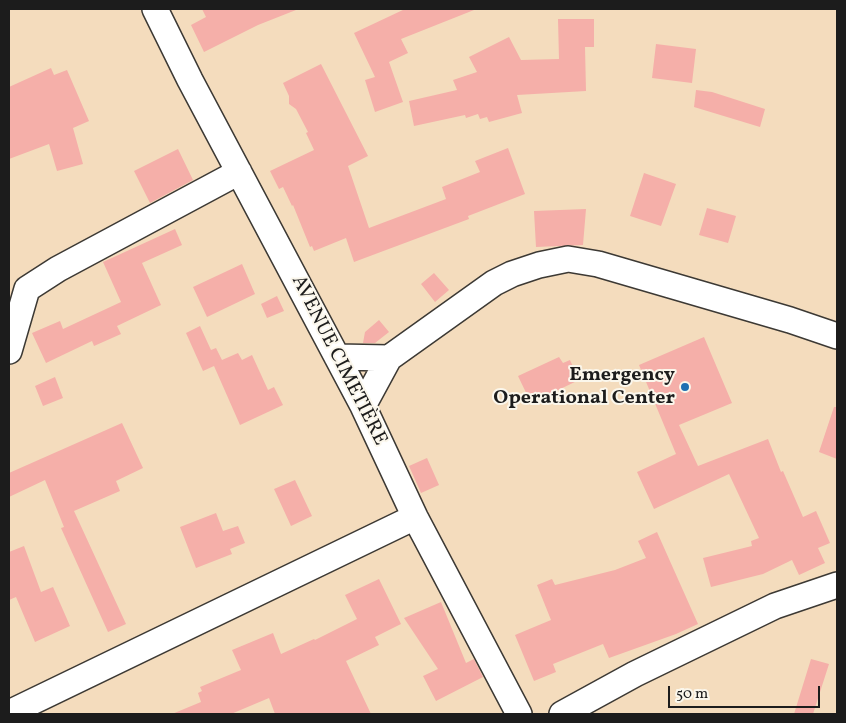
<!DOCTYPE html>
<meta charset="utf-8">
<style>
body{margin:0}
#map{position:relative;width:846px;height:723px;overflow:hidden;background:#f4dcbd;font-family:Vollkorn,serif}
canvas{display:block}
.frame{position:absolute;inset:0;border:10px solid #1c1c1c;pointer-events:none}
.scale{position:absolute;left:668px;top:686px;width:152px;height:22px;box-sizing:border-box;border:2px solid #1c1c1c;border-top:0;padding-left:6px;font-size:15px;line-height:18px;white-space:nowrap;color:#1c1c1c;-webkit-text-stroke:4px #fbf7ec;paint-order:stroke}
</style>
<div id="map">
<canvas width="846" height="723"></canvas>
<div class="frame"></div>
<div class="scale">50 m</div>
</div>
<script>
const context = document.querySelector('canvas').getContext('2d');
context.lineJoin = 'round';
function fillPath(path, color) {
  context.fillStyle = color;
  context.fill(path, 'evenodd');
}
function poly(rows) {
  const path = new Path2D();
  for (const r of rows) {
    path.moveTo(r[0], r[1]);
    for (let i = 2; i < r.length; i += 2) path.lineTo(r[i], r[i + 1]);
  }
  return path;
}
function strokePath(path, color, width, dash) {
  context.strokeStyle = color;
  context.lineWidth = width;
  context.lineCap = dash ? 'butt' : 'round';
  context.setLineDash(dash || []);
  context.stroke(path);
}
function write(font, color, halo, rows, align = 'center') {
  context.font = font + ' Vollkorn,serif';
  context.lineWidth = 4;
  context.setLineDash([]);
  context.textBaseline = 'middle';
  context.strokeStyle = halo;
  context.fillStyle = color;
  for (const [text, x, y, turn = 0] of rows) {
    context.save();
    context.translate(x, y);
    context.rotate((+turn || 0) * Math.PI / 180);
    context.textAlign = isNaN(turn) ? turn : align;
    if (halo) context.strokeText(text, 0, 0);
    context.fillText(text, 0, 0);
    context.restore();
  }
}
fillPath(poly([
 [202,9,295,9,296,10,258,25,204,52,191,25,206,17],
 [405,9,474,10,401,39,408,53,389,62,403,102,375,112,365,80,375,77,354,33],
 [558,19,594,19,594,47,585,47,586,91,517,95,522,113,489,122,487,117,480,119,478,114,466,118,465,115,414,126,409,101,457,90,453,80,477,72,469,57,509,37,521,60,559,59],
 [656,44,696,49,692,83,652,78],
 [321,64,368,156,348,166,369,228,446,199,442,187,480,172,475,161,508,148,525,194,468,216,469,219,354,262,346,238,314,251,312,246,310,247,293,205,292,206,283,187,279,189,270,171,314,150,306,133,308,132,296,109,289,104,289,96,283,83],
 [51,68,54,75,67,70,89,121,73,128,83,164,57,171,49,144,9,159,9,87],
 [696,90,712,92,765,109,760,127,694,107],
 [178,149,193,180,150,203,134,171],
 [644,173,676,184,661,226,630,216],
 [707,208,736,216,728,243,699,235],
 [586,209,583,245,536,247,534,211],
 [175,229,182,245,142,263,161,305,117,326,121,334,94,346,92,341,46,363,32,333,60,321,63,329,121,302,103,262],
 [242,264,255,294,207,317,193,287],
 [434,273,449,290,435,302,421,284],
 [277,296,284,311,267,318,261,304],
 [379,320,389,332,375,343,363,343,365,332],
 [200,326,211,350,216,348,222,360,238,353,242,360,252,355,268,390,274,387,283,405,240,425,214,366,203,371,186,333],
 [704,337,732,403,679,425,698,466,768,439,781,472,783,471,803,517,816,511,830,543,818,548,825,563,799,575,792,560,763,574,711,587,703,558,752,546,751,541,759,538,729,474,654,509,637,472,676,454,639,365],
 [559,357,563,363,570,360,579,380,531,403,518,376],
 [55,377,63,398,43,406,35,386],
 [834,407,837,407,837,459,819,452],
 [122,423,143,468,116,481,120,491,74,511,126,624,108,632,61,528,64,527,45,480,9,497,9,473],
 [427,458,439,485,421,493,409,466],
 [295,480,312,516,291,526,274,489],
 [216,513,223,531,238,526,245,543,230,549,232,554,196,568,180,527],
 [657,532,698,624,676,634,609,658,603,644,553,664,556,672,534,681,515,635,551,620,537,585,552,579,555,585,615,570,646,558,638,541],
 [24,546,41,592,53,587,70,626,35,642,16,597,9,600,9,552],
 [379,579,401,624,375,637,379,645,346,661,371,714,275,714,269,698,231,714,172,714,201,702,198,693,202,691,200,687,241,670,232,650,273,633,281,654,314,639,315,640,357,619,345,595],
 [441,602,466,663,474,659,483,677,436,701,423,676,438,669,404,618],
 [811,659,829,664,813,714,794,714]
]), '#f5afa9');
const minor = poly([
 [155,9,190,80,363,406,415,517,519,714],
 [9,351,27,289,58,269,239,172],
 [337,357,389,358],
 [363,406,389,358,494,283,512,274,539,265,568,259,598,264,790,320,837,336],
 [9,713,415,517],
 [562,714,635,674,775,606,837,585]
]);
strokePath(minor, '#3c3934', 28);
strokePath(minor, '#fff', 25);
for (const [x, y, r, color] of [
 [685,387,5,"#1f6fb2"]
]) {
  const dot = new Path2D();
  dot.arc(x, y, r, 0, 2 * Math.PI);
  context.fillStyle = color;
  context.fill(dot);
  strokePath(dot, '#fbf7ec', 2);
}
write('20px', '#1c1c1c', '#fbf7ec', [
 ["AVENUE CIMETIÈRE",338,361,63]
]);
write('bold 20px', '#1c1c1c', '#fbf7ec', [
 ["Emergency",675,376],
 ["Operational Center",675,399]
], 'right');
</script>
